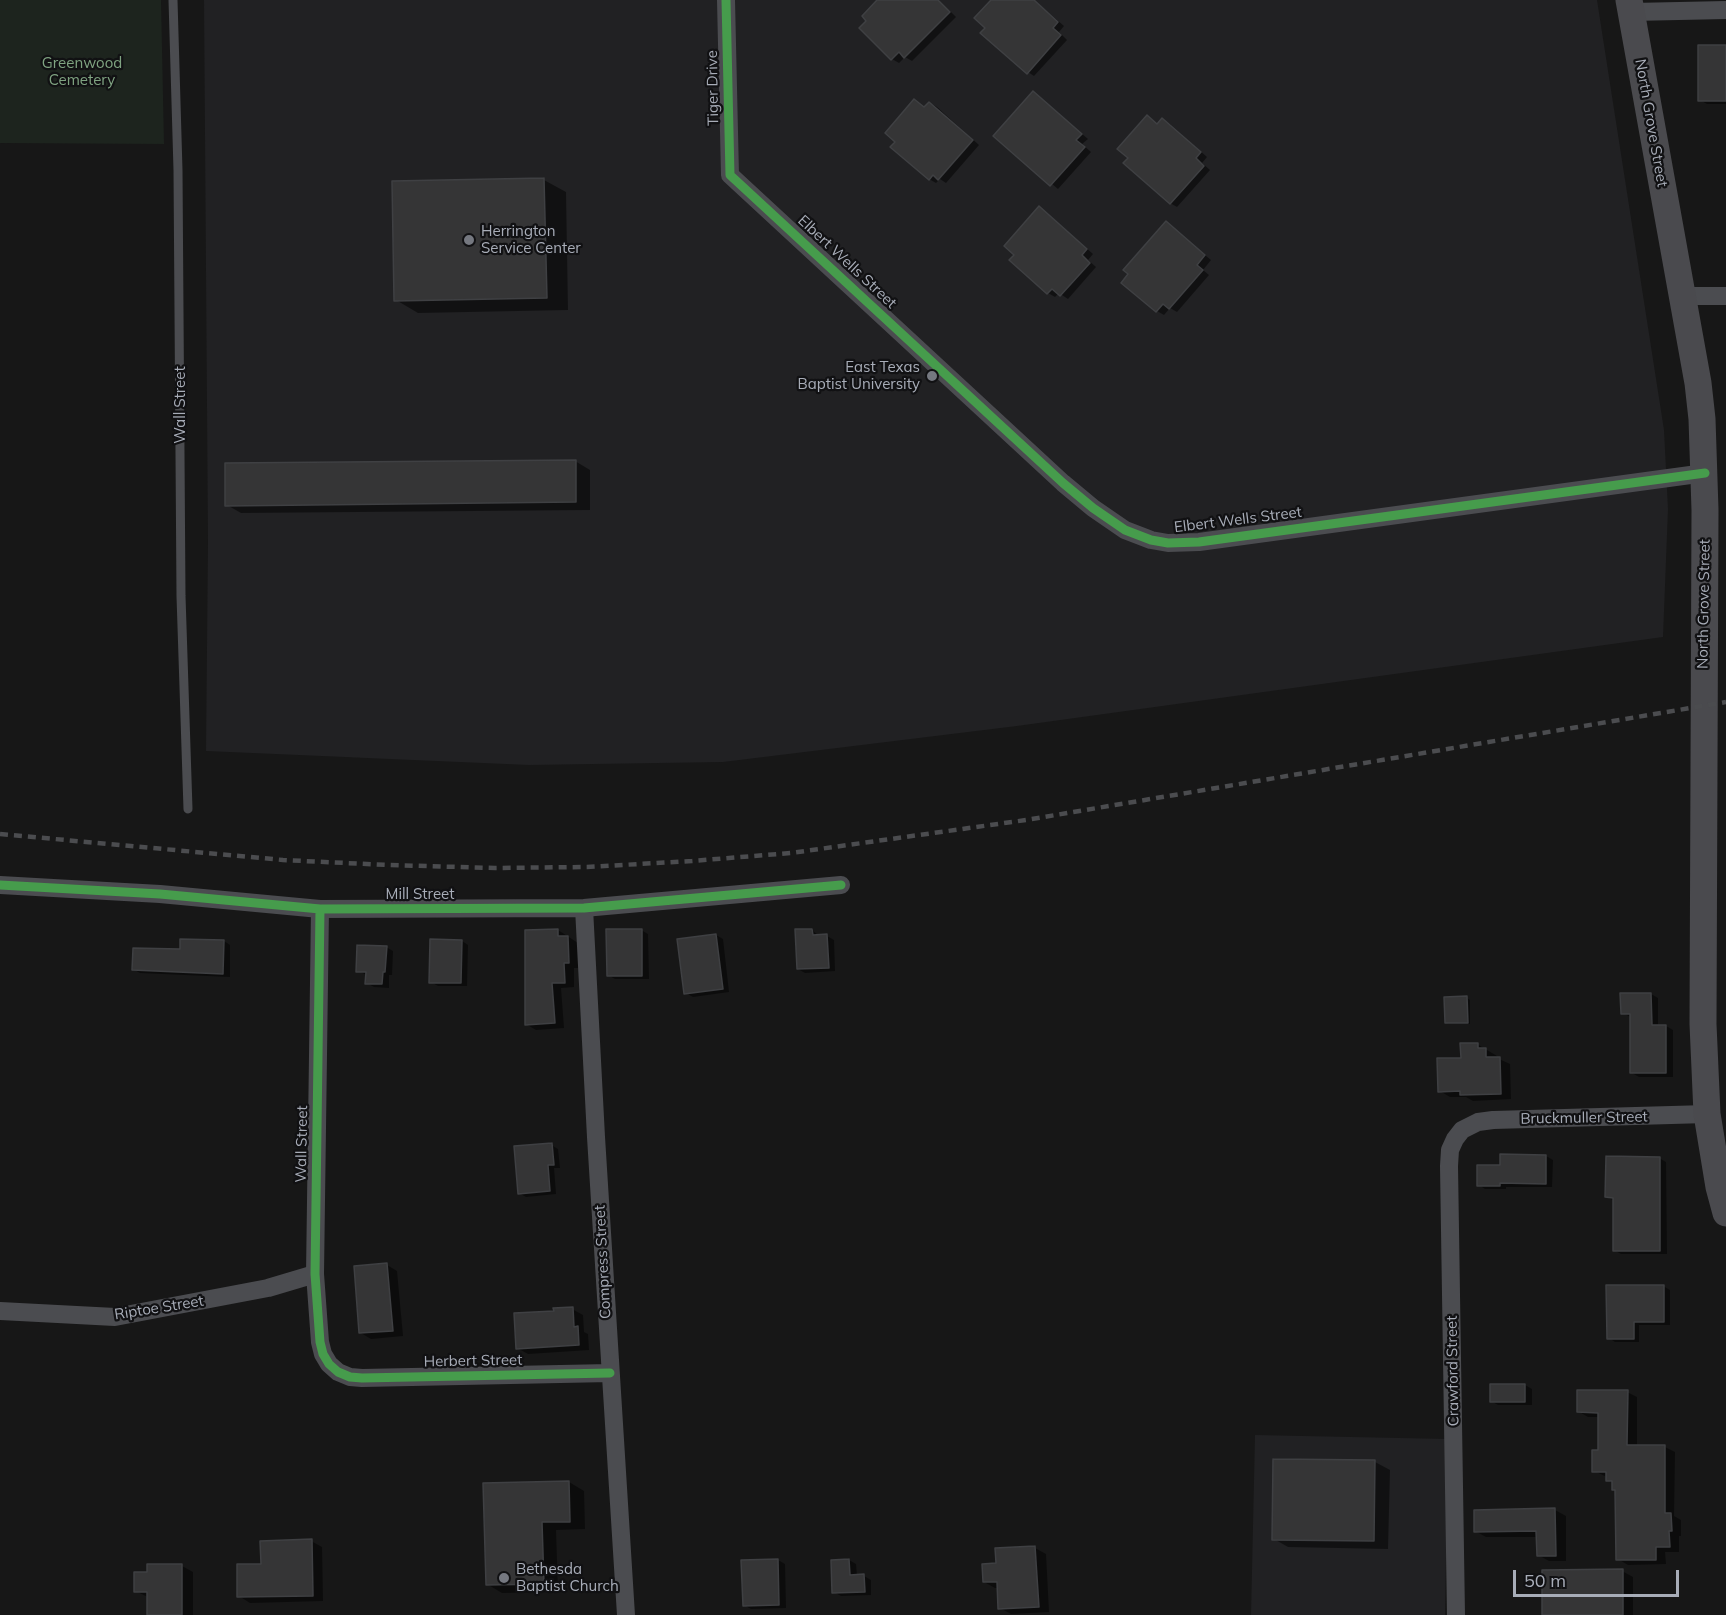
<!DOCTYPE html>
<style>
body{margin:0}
#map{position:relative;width:1726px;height:1615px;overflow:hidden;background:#171717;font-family:Mulish,sans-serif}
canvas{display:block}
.scale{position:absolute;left:1513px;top:1570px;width:166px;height:27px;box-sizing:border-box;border:3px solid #a8adb8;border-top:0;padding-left:8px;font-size:18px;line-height:21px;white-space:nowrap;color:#a8adb8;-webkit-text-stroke:4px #111113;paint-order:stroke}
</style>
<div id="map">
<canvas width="1726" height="1615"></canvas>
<div class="scale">50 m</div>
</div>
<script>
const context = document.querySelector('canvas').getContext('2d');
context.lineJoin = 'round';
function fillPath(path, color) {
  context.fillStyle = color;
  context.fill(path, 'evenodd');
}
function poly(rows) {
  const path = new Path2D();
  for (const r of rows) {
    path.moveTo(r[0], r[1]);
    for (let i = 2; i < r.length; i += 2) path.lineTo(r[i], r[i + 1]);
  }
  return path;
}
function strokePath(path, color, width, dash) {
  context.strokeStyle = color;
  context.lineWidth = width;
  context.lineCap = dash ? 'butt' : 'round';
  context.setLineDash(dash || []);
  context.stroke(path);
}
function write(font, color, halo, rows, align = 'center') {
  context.font = font + ' Mulish,sans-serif';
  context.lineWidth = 4.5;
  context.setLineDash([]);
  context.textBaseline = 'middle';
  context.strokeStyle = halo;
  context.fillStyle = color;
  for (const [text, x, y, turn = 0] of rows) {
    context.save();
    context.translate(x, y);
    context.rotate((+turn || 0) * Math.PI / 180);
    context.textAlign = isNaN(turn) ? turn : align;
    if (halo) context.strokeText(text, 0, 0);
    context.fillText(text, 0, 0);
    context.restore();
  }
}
fillPath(poly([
 [204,0,1597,0,1664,430,1668,509,1663,637,1017,726,723,762,529,765,206,751,208,542],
 [1255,1435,1448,1439,1445,1615,1251,1615]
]), '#212123');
fillPath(poly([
 [0,0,161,0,164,144,0,143]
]), '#1d241e');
fillPath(poly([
 [880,0,939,0,956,17,912,61,905,57,899,63,892,59,868,21],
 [993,0,1034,0,1064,26,1059,32,1067,40,1034,76,1028,72,987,28],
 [1726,46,1726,104,1707,104,1700,100],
 [1034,93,1088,139,1082,144,1091,152,1058,189,995,136],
 [915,101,926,108,930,103,937,107,979,145,946,183,940,179,936,183,929,179],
 [1148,117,1159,125,1163,120,1170,124,1207,157,1202,163,1210,170,1177,207,1170,203,1130,158],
 [544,180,566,192,568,310,418,313,396,300],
 [1046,212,1093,254,1088,260,1096,267,1068,299,1059,293,1055,297,1048,293,1011,260],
 [1166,223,1211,260,1203,270,1209,275,1177,312,1170,308,1164,315,1157,311],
 [575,461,590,470,590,510,241,513,227,505],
 [558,930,578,943,578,968,574,968,574,987,561,988,564,1028,536,1030,526,1024],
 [641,930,648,934,649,979,615,979,608,975],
 [812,930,819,936,827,936,834,940,835,971,805,973,798,969],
 [716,935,723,939,729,992,693,997,686,993],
 [224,941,230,945,230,977,140,973,133,969],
 [462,941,468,945,467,986,438,986,431,982],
 [386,947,393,951,392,975,389,975,389,988,374,987,367,983,367,975,358,971],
 [1651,994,1658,998,1658,1026,1666,1026,1673,1030,1673,1077,1639,1077,1632,1073,1631,1017,1622,1013],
 [1467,998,1470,1000,1470,1024,1449,1024,1446,1023],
 [1477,1044,1497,1056,1497,1058,1510,1064,1511,1099,1473,1101,1466,1097,1450,1097,1440,1091,1463,1059],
 [551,1145,558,1149,560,1168,554,1168,556,1194,526,1197,519,1193],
 [1546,1156,1553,1160,1552,1187,1506,1187,1506,1189,1485,1189,1479,1185,1502,1167],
 [1659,1158,1666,1162,1667,1254,1621,1254,1614,1250,1615,1201,1607,1197],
 [387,1265,397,1271,403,1336,371,1339,361,1333],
 [1663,1286,1670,1290,1670,1325,1639,1325,1639,1342,1615,1342,1609,1338],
 [572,1309,583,1315,584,1332,588,1334,589,1350,528,1354,517,1348,555,1312],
 [1525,1385,1532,1389,1532,1405,1498,1405,1491,1401],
 [1627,1392,1637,1397,1637,1447,1665,1447,1675,1452,1674,1516,1681,1520,1681,1536,1679,1536,1679,1552,1665,1552,1666,1564,1628,1565,1618,1559,1617,1491,1613,1483,1607,1480,1607,1477,1594,1471,1600,1451,1600,1417,1588,1417,1578,1411],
 [1275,1460,1375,1462,1390,1470,1388,1549,1288,1547,1274,1539],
 [569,1482,584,1491,585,1529,556,1530,558,1592,502,1593,487,1584],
 [1555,1510,1566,1516,1566,1561,1549,1561,1538,1555,1538,1537,1486,1537,1475,1531],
 [311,1541,322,1547,323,1601,250,1603,239,1596,262,1566],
 [1035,1548,1046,1554,1049,1612,1011,1614,1000,1608,999,1588,995,1588,984,1582,997,1564],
 [778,1560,785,1564,786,1608,751,1609,744,1605],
 [849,1560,856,1564,857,1576,864,1576,871,1580,871,1595,841,1596,834,1592],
 [182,1566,193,1572,193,1615,148,1615,148,1597,135,1591,148,1573],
 [1622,1571,1633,1577,1633,1615,1545,1615]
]), '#0007');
const building = poly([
 [877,0,938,0,950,12,904,58,899,52,891,60,859,28,866,21,862,16,877,0],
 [991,0,1034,0,1058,22,1053,28,1061,35,1027,74,980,33,985,28,974,18,991,0],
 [1698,45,1726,45,1726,101,1698,101,1698,45],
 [1033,91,1082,134,1076,140,1085,147,1050,186,993,136,1033,91],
 [914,99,924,107,929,102,973,140,938,180,933,175,929,180,890,147,895,142,885,133,914,99],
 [1147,115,1157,124,1162,118,1201,152,1196,158,1204,166,1170,204,1123,163,1128,158,1117,149,1147,115],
 [544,178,547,298,394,301,392,181,544,178],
 [1039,206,1087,249,1082,255,1090,263,1060,296,1052,289,1047,294,1009,260,1014,255,1004,246,1039,206],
 [1166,221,1205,255,1197,265,1203,270,1169,309,1163,304,1156,312,1121,283,1128,274,1123,270,1166,221],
 [576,460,576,502,225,506,225,463,576,460],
 [558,929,558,936,568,936,569,963,564,963,565,983,552,983,555,1023,525,1025,525,930,558,929],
 [606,929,642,929,642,976,607,976,606,929],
 [795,929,812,929,813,935,827,934,829,968,797,969,795,929],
 [716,934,723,989,684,994,677,939,716,934],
 [180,939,224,940,223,974,132,970,133,948,180,949,180,939],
 [430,939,462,940,461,983,429,983,430,939],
 [357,945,387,946,385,972,383,972,382,984,365,984,366,972,356,972,357,945],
 [1620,993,1651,993,1652,1025,1666,1025,1666,1073,1630,1073,1630,1014,1621,1014,1620,993],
 [1467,996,1468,1023,1445,1023,1444,997,1467,996],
 [1460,1043,1478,1043,1478,1048,1486,1048,1486,1057,1500,1057,1501,1094,1460,1095,1460,1091,1438,1092,1437,1058,1461,1058,1460,1043],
 [552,1143,554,1165,548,1165,550,1191,518,1194,514,1146,552,1143],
 [1500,1154,1546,1155,1546,1184,1500,1183,1500,1186,1477,1186,1477,1165,1500,1165,1500,1154],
 [1606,1156,1660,1157,1660,1251,1613,1251,1613,1198,1605,1197,1606,1156],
 [387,1263,393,1331,359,1333,354,1266,387,1263],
 [1606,1285,1664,1285,1664,1322,1634,1322,1634,1339,1607,1339,1606,1285],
 [573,1307,574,1327,578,1326,579,1345,516,1349,514,1313,554,1311,553,1308,573,1307],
 [1490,1384,1525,1384,1525,1402,1490,1402,1490,1384],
 [1577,1390,1628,1390,1627,1445,1665,1445,1665,1513,1671,1513,1672,1531,1669,1531,1670,1547,1656,1547,1656,1560,1616,1560,1615,1490,1612,1490,1612,1481,1606,1481,1606,1472,1592,1472,1592,1450,1598,1450,1598,1413,1577,1412,1577,1390],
 [1273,1459,1375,1460,1374,1541,1272,1540,1273,1459],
 [569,1481,570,1522,542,1522,544,1584,486,1585,483,1483,569,1481],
 [1555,1508,1556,1556,1537,1556,1536,1531,1474,1532,1474,1510,1555,1508],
 [312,1539,313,1596,237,1597,237,1564,261,1564,260,1541,312,1539],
 [1035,1546,1039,1607,998,1609,997,1582,983,1582,982,1564,996,1563,995,1548,1035,1546],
 [778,1559,779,1605,743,1606,741,1560,778,1559],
 [849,1559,850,1575,864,1574,865,1592,832,1593,831,1560,849,1559],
 [147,1564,182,1564,182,1615,147,1615,147,1592,134,1592,134,1572,147,1572,147,1564],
 [1623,1569,1623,1615,1542,1615,1542,1570,1623,1569]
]);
fillPath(building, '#353536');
strokePath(building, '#3f4043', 1.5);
strokePath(poly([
 [173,0,178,170,181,596,188,809]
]), '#4b4c50', 9);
strokePath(poly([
 [726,0,730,175,1063,483,1093,508,1125,530,1151,540,1168,543,1199,542,1705,473],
 [1632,12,1726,10],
 [1682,296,1726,296],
 [0,885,160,894,320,909,584,908,841,885],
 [584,908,596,1137,626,1615],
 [320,909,315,1274,320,1342,323,1354,329,1364,338,1372,350,1377,362,1378,610,1373],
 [0,1311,115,1317,268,1288,315,1274],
 [1456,1615,1449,1166,1450,1150,1455,1139,1462,1130,1478,1122,1493,1120,1707,1114]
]), '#4b4c50', 18);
strokePath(poly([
 [1629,0,1698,383,1702,419,1705,510,1703,1024,1707,1114,1719,1187,1726,1213]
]), '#4a4a4e', 27);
strokePath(poly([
 [0,834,283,860,388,865,495,868,587,867,692,861,791,853,1026,820,1726,702]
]), '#4b4c4f', 4.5, [8, 6]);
strokePath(poly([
 [726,0,730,175,1063,483,1093,508,1125,530,1151,540,1168,543,1199,542,1705,473],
 [0,885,160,894,320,909,584,908,841,885],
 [320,909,315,1274,320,1342,323,1354,329,1364,338,1372,350,1377,362,1378,610,1373]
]), '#469c4c', 9);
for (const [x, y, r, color] of [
 [469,240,6,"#757880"],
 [932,376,6,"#757880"],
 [504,1578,6,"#757880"]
]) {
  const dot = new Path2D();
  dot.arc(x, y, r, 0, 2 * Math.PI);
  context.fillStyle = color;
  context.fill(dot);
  strokePath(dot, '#111113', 2);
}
write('15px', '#7fa381', '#111113', [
 ["Greenwood",82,63],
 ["Cemetery",82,80]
]);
write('15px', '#a8adb8', '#111113', [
 ["Tiger Drive",713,88,-91],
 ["North Grove Street",1651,123,80],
 ["Elbert Wells Street",847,262,43],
 ["Wall Street",180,405,-90],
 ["Elbert Wells Street",1238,520,-7],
 ["North Grove Street",1704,604,-89],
 ["Mill Street",420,894],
 ["Bruckmuller Street",1584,1118,-1],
 ["Wall Street",302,1144,-89],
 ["Compress Street",603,1262,-93],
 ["Riptoe Street",159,1308,-9],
 ["Herbert Street",473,1361,-1],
 ["Crawford Street",1453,1371,-91]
]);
write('15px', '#a8adb8', '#111113', [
 ["Herrington",481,231],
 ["Service Center",481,248],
 ["East Texas",920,367,"right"],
 ["Baptist University",920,384,"right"],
 ["Bethesda",516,1569],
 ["Baptist Church",516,1586]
], 'left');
</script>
